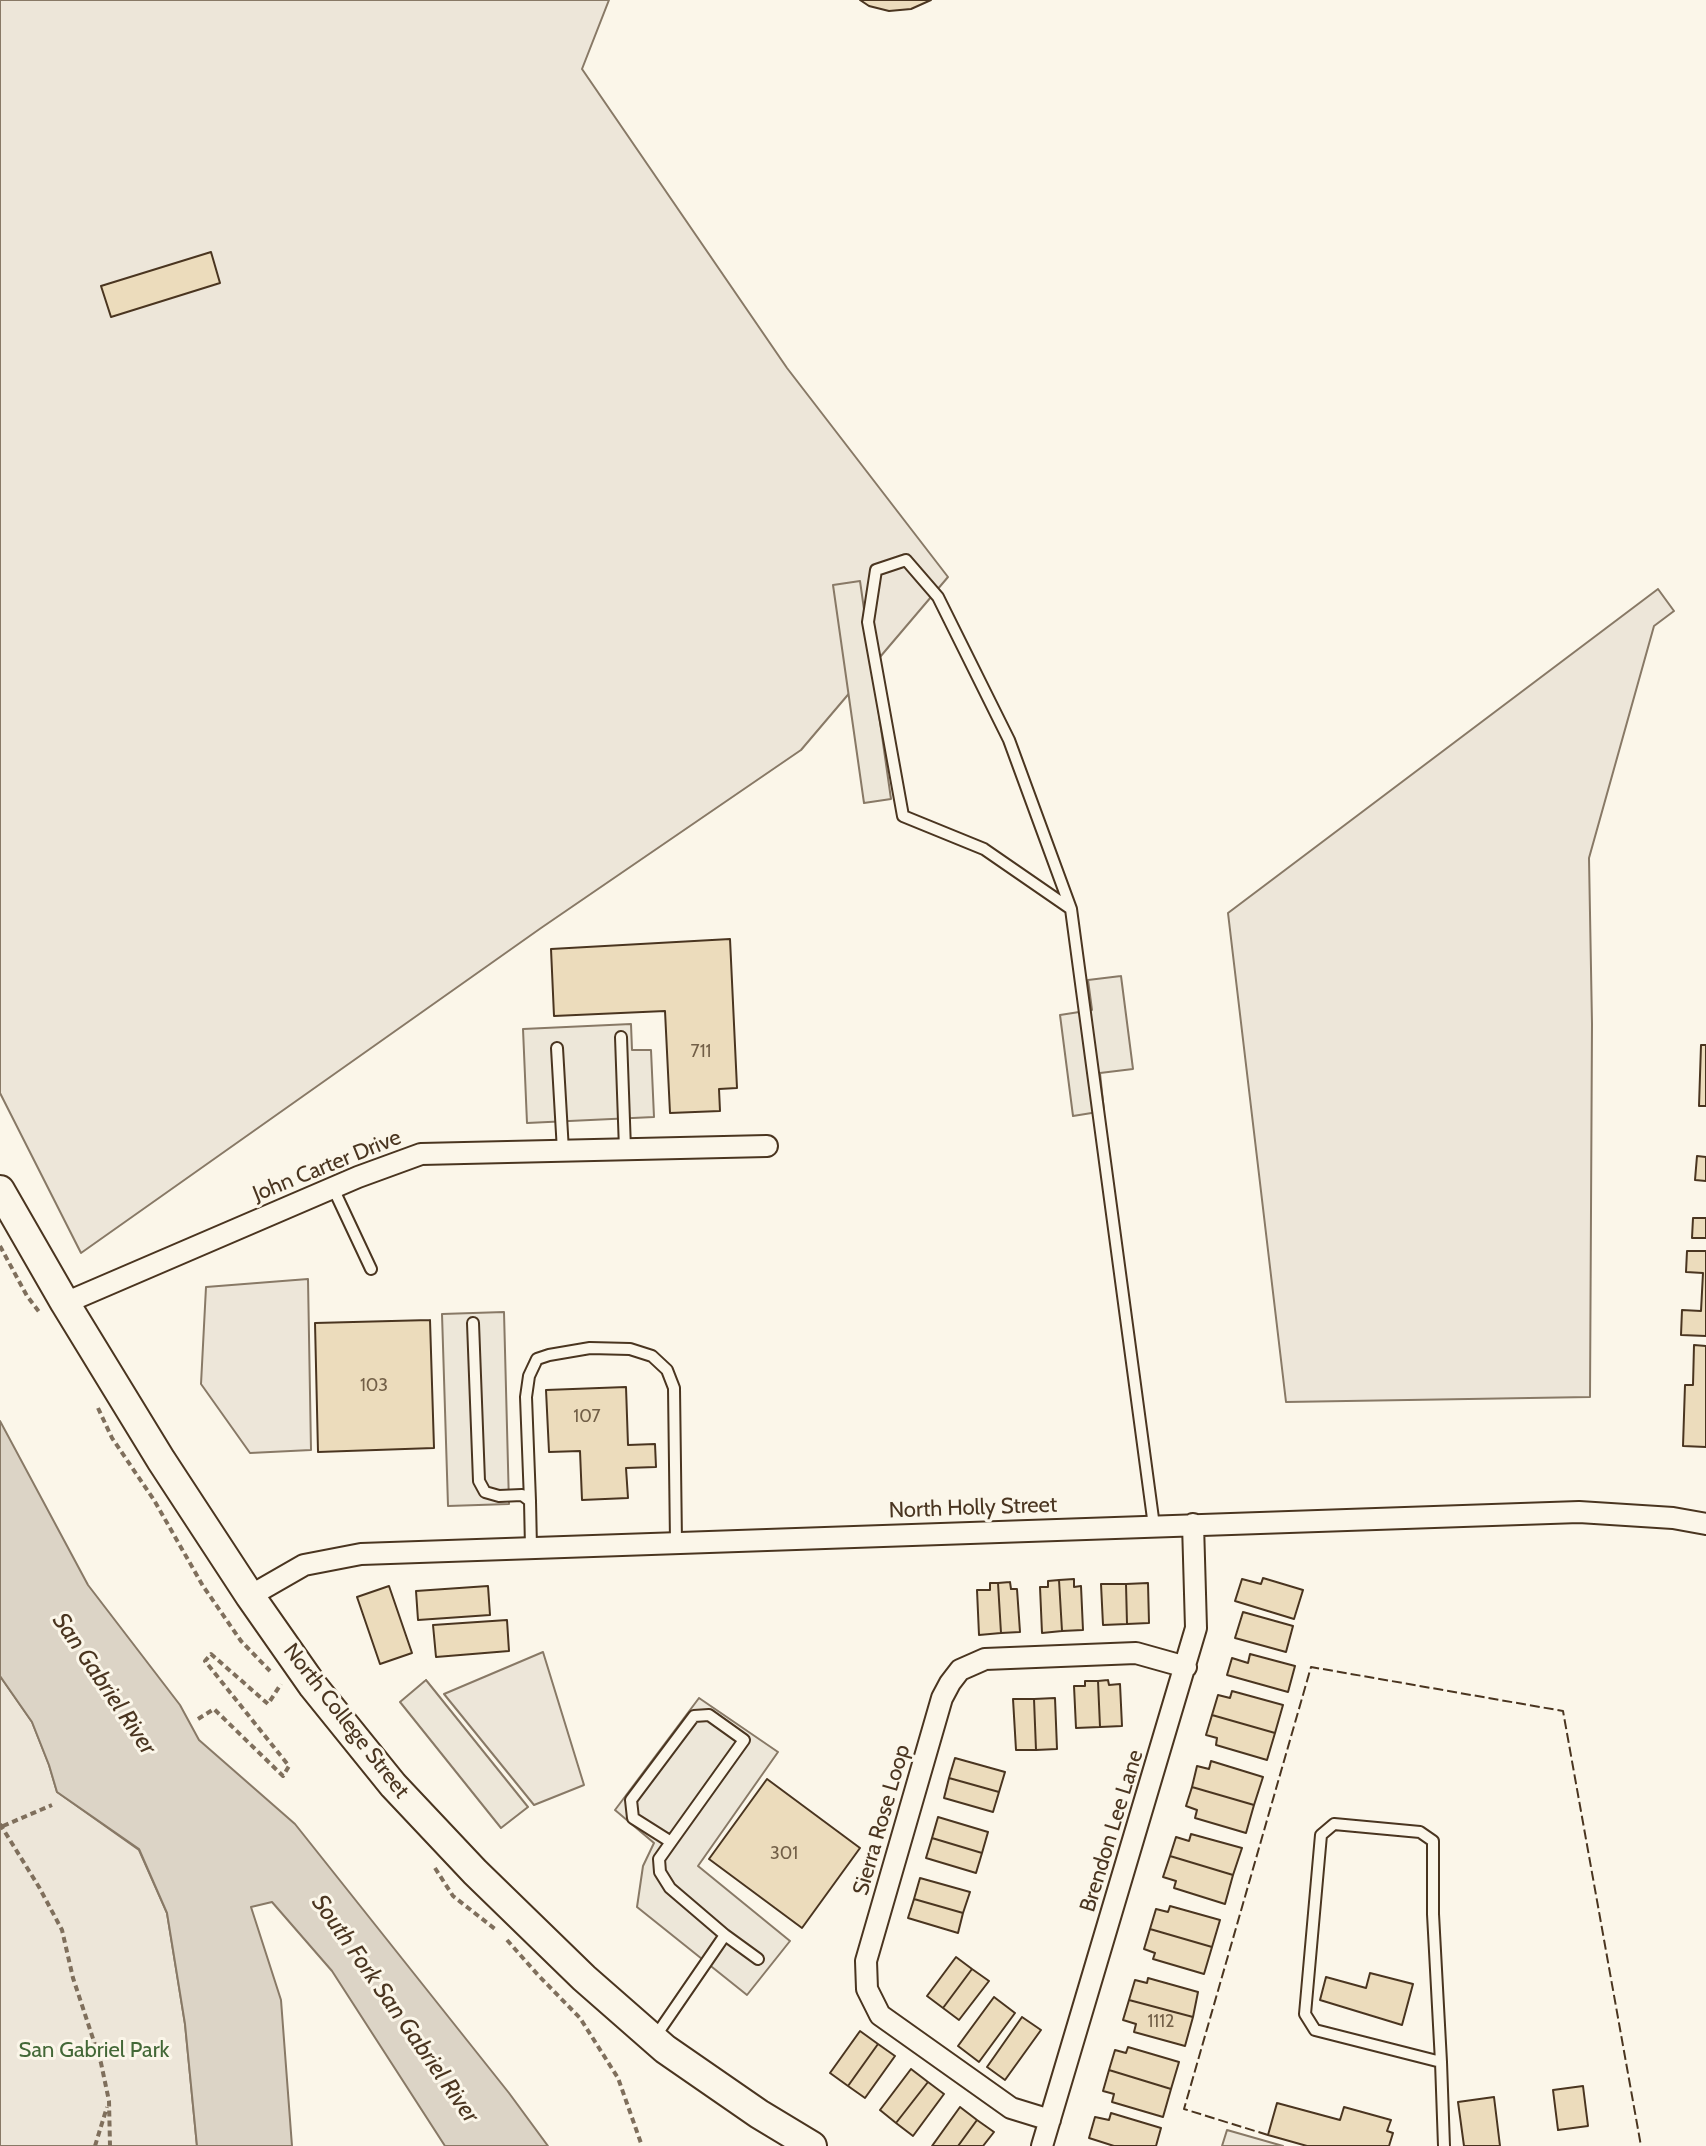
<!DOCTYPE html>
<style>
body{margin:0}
canvas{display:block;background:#fbf6e9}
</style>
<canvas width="1706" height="2146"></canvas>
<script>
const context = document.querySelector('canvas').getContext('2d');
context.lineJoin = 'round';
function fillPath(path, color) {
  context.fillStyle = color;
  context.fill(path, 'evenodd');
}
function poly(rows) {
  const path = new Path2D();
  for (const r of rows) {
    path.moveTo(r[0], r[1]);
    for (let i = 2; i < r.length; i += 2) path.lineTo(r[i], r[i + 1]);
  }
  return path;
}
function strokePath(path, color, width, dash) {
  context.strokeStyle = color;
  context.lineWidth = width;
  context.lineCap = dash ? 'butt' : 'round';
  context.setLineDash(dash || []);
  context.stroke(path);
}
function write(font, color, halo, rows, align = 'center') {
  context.font = font + ' Cabin,sans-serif';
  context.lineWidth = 6;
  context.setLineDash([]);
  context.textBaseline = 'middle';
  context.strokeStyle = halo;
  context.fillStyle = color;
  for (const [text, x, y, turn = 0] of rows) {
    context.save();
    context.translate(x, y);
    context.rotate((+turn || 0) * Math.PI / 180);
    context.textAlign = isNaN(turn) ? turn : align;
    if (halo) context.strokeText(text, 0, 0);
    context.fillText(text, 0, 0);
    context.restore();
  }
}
const green = poly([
 [0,0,609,0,582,69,787,368,948,577,801,750,541,928,81,1253,0,1093,0,0],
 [1658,589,1674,611,1654,626,1589,858,1592,1024,1590,1397,1286,1402,1228,913,1658,589],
 [308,1279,311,1450,250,1453,201,1384,206,1287,308,1279],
 [543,1652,584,1785,534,1805,444,1694,543,1652],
 [0,1676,32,1722,49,1765,57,1792,139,1850,167,1913,185,2024,197,2146,0,2146,0,1676]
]);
fillPath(green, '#ede6d9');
strokePath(green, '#887966', 2);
const parking = poly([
 [860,581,891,799,864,803,833,585,860,581],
 [1121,976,1133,1069,1100,1073,1104,1111,1073,1116,1060,1015,1092,1010,1088,980,1121,976],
 [631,1024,632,1050,651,1050,654,1117,527,1123,523,1029,631,1024],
 [504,1312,509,1504,448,1506,442,1314,504,1312],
 [426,1680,528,1807,501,1828,400,1702,426,1680],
 [699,1698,778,1752,698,1866,790,1941,747,1995,637,1907,643,1866,654,1843,615,1810,699,1698],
 [1227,2130,1283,2146,1222,2146,1227,2130]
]);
fillPath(parking, '#ede7d9');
strokePath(parking, '#887966', 2);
const water = poly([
 [0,1421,88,1585,180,1705,199,1740,295,1824,509,2093,548,2146,445,2146,332,1971,272,1902,251,1907,281,2000,292,2146,197,2146,185,2024,167,1913,139,1849,57,1792,49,1765,32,1722,0,1676,0,1421]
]);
fillPath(water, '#dcd4c6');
strokePath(water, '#887966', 2);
const building = poly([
 [860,0,931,0,911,9,889,11,869,6,860,0],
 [211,252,220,283,111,317,101,286,211,252],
 [730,939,737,1088,719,1089,720,1111,670,1113,665,1011,554,1016,551,949,730,939],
 [1701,1045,1706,1045,1706,1106,1699,1106,1701,1045],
 [1697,1156,1706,1157,1706,1181,1695,1180,1697,1156],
 [1693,1218,1706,1218,1706,1238,1692,1238,1693,1218],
 [1687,1251,1706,1251,1706,1336,1681,1335,1682,1310,1701,1311,1703,1273,1686,1272,1687,1251],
 [430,1320,434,1448,318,1452,315,1323,430,1320],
 [1694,1345,1706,1346,1706,1447,1683,1446,1685,1385,1693,1385,1694,1345],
 [626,1387,628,1445,655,1444,656,1467,626,1468,628,1498,582,1500,580,1451,549,1452,546,1390,626,1387],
 [1263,1578,1303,1590,1294,1619,1235,1601,1242,1579,1261,1584,1263,1578],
 [1074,1579,1074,1587,1081,1586,1083,1630,1062,1631,1059,1580,1074,1579],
 [1059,1580,1062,1631,1042,1633,1040,1587,1048,1587,1048,1581,1059,1580],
 [1010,1582,1011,1589,1017,1589,1020,1632,1001,1633,998,1583,1010,1582],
 [990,1583,998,1583,1001,1633,979,1635,977,1590,990,1590,990,1583],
 [1148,1583,1149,1623,1127,1624,1126,1584,1148,1583],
 [1101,1584,1126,1584,1127,1624,1103,1625,1101,1584],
 [389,1586,412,1653,380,1664,357,1597,389,1586],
 [488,1586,490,1615,418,1620,416,1591,488,1586],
 [1243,1612,1293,1626,1286,1652,1235,1638,1243,1612],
 [507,1620,509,1651,436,1657,433,1625,507,1620],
 [1250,1654,1295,1666,1288,1692,1227,1675,1232,1658,1248,1663,1250,1654],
 [1108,1680,1109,1685,1120,1684,1122,1726,1100,1727,1098,1681,1108,1680],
 [1085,1681,1098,1681,1100,1727,1076,1728,1074,1686,1085,1686,1085,1681],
 [1232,1691,1283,1705,1275,1733,1212,1715,1218,1695,1230,1698,1232,1691],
 [1055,1698,1057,1749,1036,1750,1034,1699,1055,1698],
 [1013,1699,1034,1699,1036,1750,1016,1750,1013,1699],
 [1212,1715,1275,1733,1267,1760,1216,1745,1217,1738,1206,1735,1212,1715],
 [955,1758,1005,1772,999,1792,949,1778,955,1758],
 [1211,1761,1263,1777,1254,1805,1192,1787,1197,1766,1209,1769,1211,1761],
 [949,1778,999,1792,993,1812,944,1798,949,1778],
 [767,1779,860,1848,802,1928,709,1859,767,1779],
 [1192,1787,1254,1805,1246,1833,1195,1818,1197,1810,1186,1806,1192,1787],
 [938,1817,988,1832,982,1853,932,1838,938,1817],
 [1191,1834,1242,1848,1233,1875,1170,1856,1176,1837,1189,1841,1191,1834],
 [932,1838,982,1853,976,1873,926,1858,932,1838],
 [1170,1856,1233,1875,1225,1904,1174,1888,1176,1881,1163,1877,1170,1856],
 [920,1878,970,1892,963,1913,914,1899,920,1878],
 [914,1899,963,1913,958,1933,908,1918,914,1899],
 [1170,1906,1220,1920,1212,1947,1150,1929,1156,1909,1168,1912,1170,1906],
 [1150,1929,1212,1947,1204,1974,1153,1959,1155,1953,1144,1949,1150,1929],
 [956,1957,972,1969,943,2008,927,1996,956,1957],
 [972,1969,989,1981,959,2020,943,2008,972,1969],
 [1370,1973,1413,1984,1402,2025,1320,2000,1326,1977,1366,1988,1370,1973],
 [1148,1978,1198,1992,1193,2017,1129,2000,1135,1980,1147,1983,1148,1978],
 [994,1997,1015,2013,979,2062,958,2046,994,1997],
 [1129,2000,1193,2017,1185,2046,1134,2032,1136,2024,1123,2020,1129,2000],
 [1022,2017,1041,2030,1005,2080,987,2067,1022,2017],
 [860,2031,878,2044,848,2086,830,2073,860,2031],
 [878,2044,895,2056,865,2098,848,2086,878,2044],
 [1128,2047,1179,2062,1171,2089,1109,2070,1115,2050,1126,2053,1128,2047],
 [911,2069,928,2082,896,2123,880,2110,911,2069],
 [1109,2070,1171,2089,1163,2117,1112,2102,1114,2094,1103,2091,1109,2070],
 [928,2082,944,2094,913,2136,896,2123,928,2082],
 [1583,2086,1588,2126,1558,2130,1553,2090,1583,2086],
 [1494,2097,1500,2146,1464,2146,1458,2102,1494,2097],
 [1277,2103,1340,2120,1344,2107,1391,2120,1387,2131,1393,2133,1389,2146,1307,2146,1268,2135,1277,2103],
 [960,2107,977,2120,958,2146,932,2146,960,2107],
 [1111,2113,1161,2128,1156,2146,1114,2146,1089,2138,1095,2117,1109,2120,1111,2113],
 [977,2120,994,2132,983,2146,958,2146,977,2120]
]);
fillPath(building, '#ecdcbc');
strokePath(building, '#4a3520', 2);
const lane = poly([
 [1071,909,984,849,903,816,868,622,876,570,906,560,938,597,1009,740,1071,909,1154,1526],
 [621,1037,625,1149],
 [557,1048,563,1151],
 [333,1188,371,1269],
 [473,1323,479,1481,485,1492,499,1496,522,1495,530,1501,531,1548],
 [530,1501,526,1397,529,1376,537,1359,549,1355,590,1348,630,1349,652,1356,667,1370,674,1388,676,1542],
 [725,1935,758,1959],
 [655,2037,725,1935,670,1888,660,1872,659,1859,671,1842,744,1740,709,1715,694,1716,631,1800,633,1818,671,1842],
 [1441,2062,1315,2030,1305,2014,1321,1835,1334,1824,1420,1832,1433,1841,1433,1914,1441,2062,1444,2146]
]);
const street = poly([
 [65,1303,358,1177,421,1154,767,1146],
 [250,1596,304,1565,361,1554,1579,1512,1673,1518,1706,1524],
 [1050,2120,1011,2108,880,2015,867,1989,866,1961,942,1698,950,1683,960,1670,985,1659,1136,1653,1186,1667],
 [1042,2146,1196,1628,1193,1524]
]);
const secondary = poly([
 [0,1190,65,1303,161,1460,250,1596,313,1686,393,1785,475,1872,584,1978,665,2049,759,2114,812,2146]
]);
strokePath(lane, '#4a3520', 14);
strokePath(street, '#4a3520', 24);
strokePath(secondary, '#4a3520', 32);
strokePath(poly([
 [0,1246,27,1296,40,1313],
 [98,1408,112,1438,154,1500,203,1586,241,1641,270,1671],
 [198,1719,214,1709,283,1776,289,1766,205,1661,211,1654,268,1704,281,1684],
 [0,1824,39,1887,62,1930,73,1978,101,2063,109,2101,110,2146],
 [3,1826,52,1805],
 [435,1868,453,1896,495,1929],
 [507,1940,538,1975,580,2018,618,2078,642,2146],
 [95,2146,107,2107]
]), '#7f6f5c', 4, [6, 4]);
strokePath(lane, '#fbf6e9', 10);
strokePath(street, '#fbf6e9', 20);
strokePath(secondary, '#fbf6e9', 28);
strokePath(poly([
 [1268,2135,1184,2109,1311,1667,1563,1711,1641,2146]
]), '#4a3520', 2, [10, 4]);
write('18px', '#725f47', null, [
 ["711",701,1052],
 ["103",374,1386],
 ["107",587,1417],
 ["301",784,1854],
 ["1112",1161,2022]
]);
write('22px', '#4a3520', '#fbf6e9', [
 ["John Carter Drive",327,1166,-22],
 ["North Holly Street",973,1508,-2],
 ["North College Street",346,1721,52],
 ["Sierra Rose Loop",882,1820,-74],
 ["Brendon Lee Lane",1112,1831,-73]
]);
write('22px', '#436837', '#fbf6e9', [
 ["San Gabriel Park",94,2051]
]);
write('italic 24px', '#4a3520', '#fbf6e9', [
 ["San Gabriel River",104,1684,56],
 ["South Fork San Gabriel River",395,2009,55]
]);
</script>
